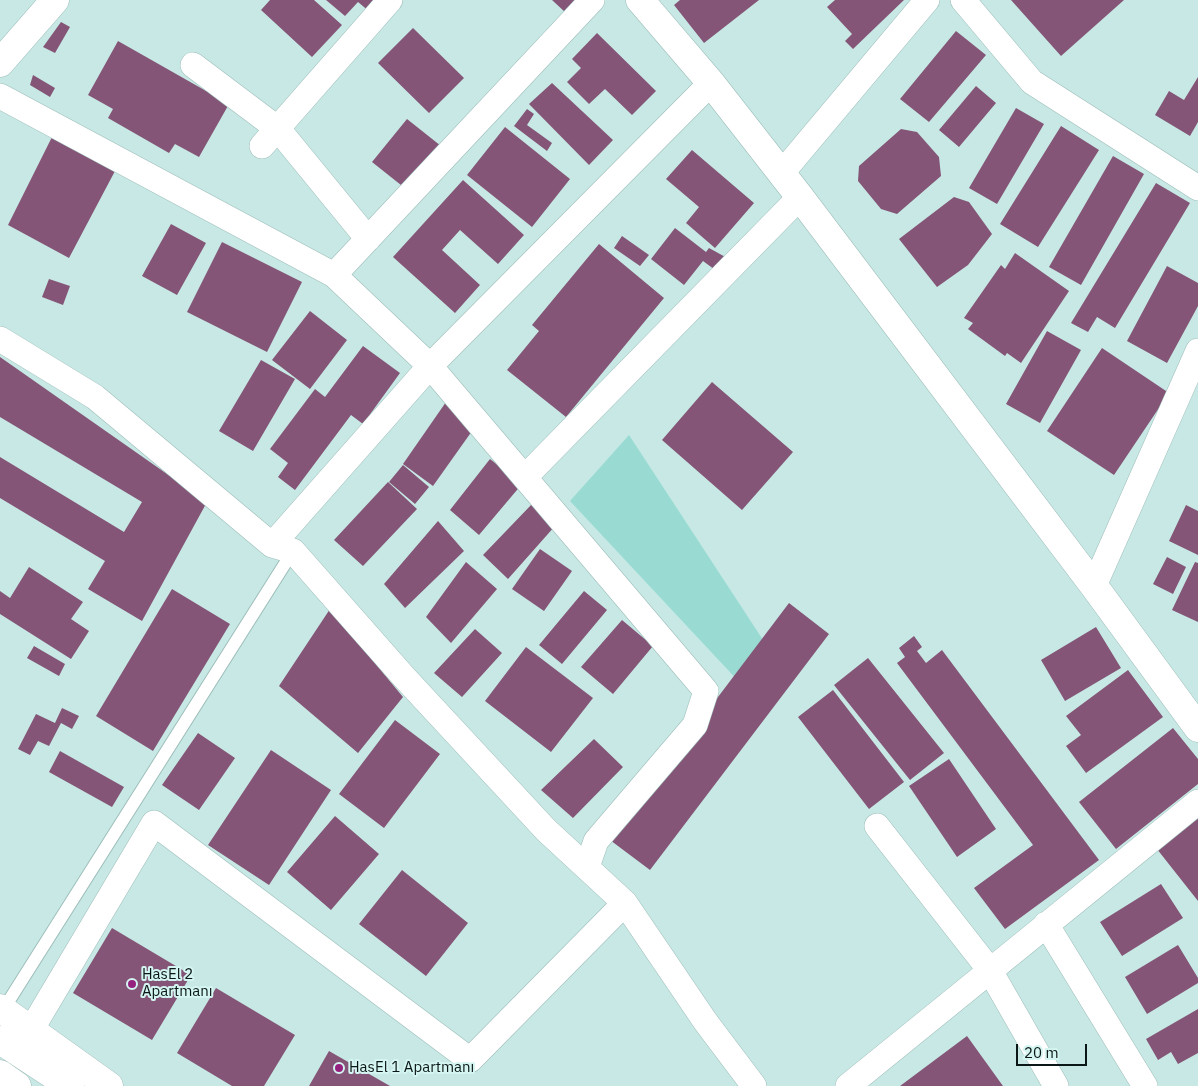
<!DOCTYPE html>
<meta charset="utf-8">
<style>
body{margin:0}
#map{position:relative;width:1198px;height:1086px;overflow:hidden;background:#c7e8e4;font-family:"IBM Plex Sans",sans-serif}
canvas{display:block}
.scale{position:absolute;left:1016px;top:1044px;width:71px;height:22px;box-sizing:border-box;border:2px solid #0b1716;border-top:0;padding-left:6px;font-size:15px;line-height:18px;white-space:nowrap;color:#0b1716;-webkit-text-stroke:4px #d4f5f1;paint-order:stroke}
</style>
<div id="map">
<canvas width="1198" height="1086"></canvas>
<div class="scale">20 m</div>
</div>
<script>
const context = document.querySelector('canvas').getContext('2d');
context.lineJoin = 'round';
function fillPath(path, color) {
  context.fillStyle = color;
  context.fill(path, 'evenodd');
}
function poly(rows) {
  const path = new Path2D();
  for (const r of rows) {
    path.moveTo(r[0], r[1]);
    for (let i = 2; i < r.length; i += 2) path.lineTo(r[i], r[i + 1]);
  }
  return path;
}
function strokePath(path, color, width, dash) {
  context.strokeStyle = color;
  context.lineWidth = width;
  context.lineCap = dash ? 'butt' : 'round';
  context.setLineDash(dash || []);
  context.stroke(path);
}
function write(font, color, halo, rows, align = 'center') {
  context.font = font + ' "IBM Plex Sans",sans-serif';
  context.lineWidth = 4;
  context.setLineDash([]);
  context.textBaseline = 'middle';
  context.strokeStyle = halo;
  context.fillStyle = color;
  for (const [text, x, y, turn = 0] of rows) {
    context.save();
    context.translate(x, y);
    context.rotate((+turn || 0) * Math.PI / 180);
    context.textAlign = isNaN(turn) ? turn : align;
    if (halo) context.strokeText(text, 0, 0);
    context.fillText(text, 0, 0);
    context.restore();
  }
}
fillPath(poly([
 [629,435,767,646,742,685,570,501]
]), '#99dbd3');
fillPath(poly([
 [270,0,314,0,342,25,312,57,261,10],
 [326,0,380,0,370,12,358,2,345,16],
 [552,0,578,0,566,13],
 [680,0,759,0,704,43,674,5],
 [835,0,904,0,853,49,845,41,852,34,827,7],
 [1011,0,1124,0,1061,56],
 [61,22,70,27,55,53,43,47],
 [413,28,464,78,429,113,378,63],
 [956,31,986,55,929,122,900,99],
 [597,33,656,91,632,115,605,89,589,104,567,82,581,68,572,59],
 [118,41,229,104,199,157,175,144,169,153,108,118,113,109,88,95],
 [33,75,55,88,50,97,30,85],
 [1198,77,1198,122,1190,136,1155,115,1169,91,1184,100],
 [552,83,613,140,589,165,529,104],
 [976,86,996,103,959,147,939,130],
 [1016,108,1044,124,997,204,969,188],
 [527,109,534,114,527,125,552,143,547,151,514,126],
 [407,119,441,146,406,189,372,162],
 [1061,126,1099,150,1038,247,1000,224],
 [505,127,570,179,532,227,467,175],
 [901,129,917,132,939,157,941,176,897,214,881,209,858,181,859,166],
 [52,137,115,171,69,258,8,225],
 [692,150,754,203,715,248,686,223,699,207,666,179],
 [1113,156,1144,174,1081,285,1049,267],
 [463,180,524,235,498,264,460,230,442,250,480,285,455,313,393,257],
 [1156,183,1190,203,1115,328,1097,317,1088,332,1071,323],
 [954,197,969,202,992,234,968,265,937,287,899,239],
 [171,224,206,243,177,295,142,276],
 [675,228,706,252,709,248,729,259,718,272,703,261,684,285,651,259],
 [622,236,649,255,640,266,614,248],
 [222,242,302,282,267,352,187,312],
 [599,244,664,298,566,417,507,370,539,331,532,325],
 [1015,253,1069,291,1021,363,1007,353,1005,356,968,329,973,323,964,318,1001,265,1005,269],
 [1167,266,1198,283,1198,306,1167,363,1127,341],
 [49,279,70,286,63,305,42,297],
 [310,311,347,340,310,389,272,360],
 [1047,331,1081,350,1040,423,1006,404],
 [363,346,400,373,363,424,351,415,295,490,278,477,288,463,270,449,315,389,325,397],
 [1102,348,1169,393,1114,475,1047,431],
 [0,357,207,502,142,621,88,589,105,561,0,498,0,457,124,532,142,502,0,417],
 [261,360,295,379,253,451,219,431],
 [712,382,793,452,742,510,662,440],
 [446,402,477,424,433,486,403,464],
 [490,459,522,484,479,535,450,510],
 [403,465,429,487,415,504,389,482],
 [388,482,417,509,363,566,334,540],
 [532,504,555,526,508,579,483,555],
 [1186,505,1198,511,1198,555,1169,541],
 [438,521,464,551,405,608,384,584],
 [540,549,572,571,544,611,512,589],
 [1167,557,1186,567,1173,594,1153,584],
 [466,562,497,589,451,643,426,617],
 [1195,562,1198,563,1198,622,1172,610],
 [29,567,83,602,71,619,89,631,71,659,0,614,0,591,10,598],
 [172,589,230,624,153,751,96,716],
 [584,591,607,610,562,664,539,645],
 [789,603,829,634,650,870,610,840],
 [330,609,403,697,358,753,279,686],
 [622,620,653,646,613,694,581,667],
 [1096,627,1121,668,1065,701,1041,660],
 [475,629,502,653,462,697,434,673],
 [914,636,922,647,917,651,926,663,942,650,1099,860,1005,929,974,888,1033,845,897,663,905,657,899,648],
 [34,646,65,664,59,676,27,658],
 [526,647,593,698,551,752,485,701],
 [868,658,944,753,910,780,834,685],
 [1128,670,1163,717,1086,773,1066,746,1081,735,1066,716],
 [833,690,904,782,869,809,798,717],
 [62,708,79,716,72,729,61,723,49,746,38,741,30,755,18,749,36,714,55,723],
 [395,720,440,754,384,828,339,794],
 [1173,728,1198,759,1198,784,1116,849,1079,802],
 [198,733,235,758,199,810,162,785],
 [594,739,623,767,573,818,541,790],
 [271,750,331,790,269,885,208,845],
 [60,751,124,787,112,807,49,772],
 [949,759,996,829,957,857,909,786],
 [1198,809,1198,901,1153,844],
 [335,816,379,854,331,910,287,872],
 [402,870,468,923,426,976,359,924],
 [1161,884,1183,918,1122,956,1100,922],
 [112,928,191,975,152,1040,73,993],
 [1178,945,1198,978,1198,983,1147,1014,1125,977],
 [216,988,295,1035,264,1086,232,1086,177,1053],
 [1198,1009,1198,1053,1178,1064,1171,1052,1158,1060,1146,1039],
 [967,1036,1003,1086,900,1086],
 [329,1051,390,1086,309,1086]
]), '#845576');
const service = poly([
 [3,1010,293,551]
]);
const minor = poly([
 [963,0,1032,82,1198,188],
 [193,65,278,129,368,239],
 [0,96,334,275,430,366,706,691,695,725,596,841,587,867],
 [262,146,390,0],
 [781,174,927,0],
 [334,275,592,0],
 [0,339,95,397,272,545,293,551,404,677,546,830,625,903,705,1021,754,1086],
 [525,477,800,197],
 [272,545,430,366,711,83],
 [1094,586,1198,351],
 [877,826,989,969,1056,1086],
 [1046,924,1145,1086],
 [31,1030,154,823,470,1060,625,903],
 [848,1086,1198,802]
]);
const tertiary = poly([
 [640,0,711,83,800,197,1094,586,1198,728]
]);
const secondary = poly([
 [0,63,55,0],
 [0,1008,109,1086],
 [0,1040,70,1086],
 [0,1074,17,1086]
]);
strokePath(service, '#9cbdb9', 14);
strokePath(minor, '#9cbdb9', 26);
strokePath(tertiary, '#9cbdb9', 29);
strokePath(secondary, '#9cbdb9', 29);
strokePath(service, '#fff', 12);
strokePath(minor, '#fff', 25);
strokePath(tertiary, '#fff', 28);
strokePath(secondary, '#fff', 28);
for (const [x, y, r, color] of [
 [132,984,5,"#96207d"],
 [339,1068,5,"#96207d"]
]) {
  const dot = new Path2D();
  dot.arc(x, y, r, 0, 2 * Math.PI);
  context.fillStyle = color;
  context.fill(dot);
  strokePath(dot, '#d4f5f1', 2);
}
write('15px', '#0b1716', '#d4f5f1', [
 ["HasEl 2",142,975],
 ["Apartmanı",142,992],
 ["HasEl 1 Apartmanı",349,1068]
], 'left');
</script>
